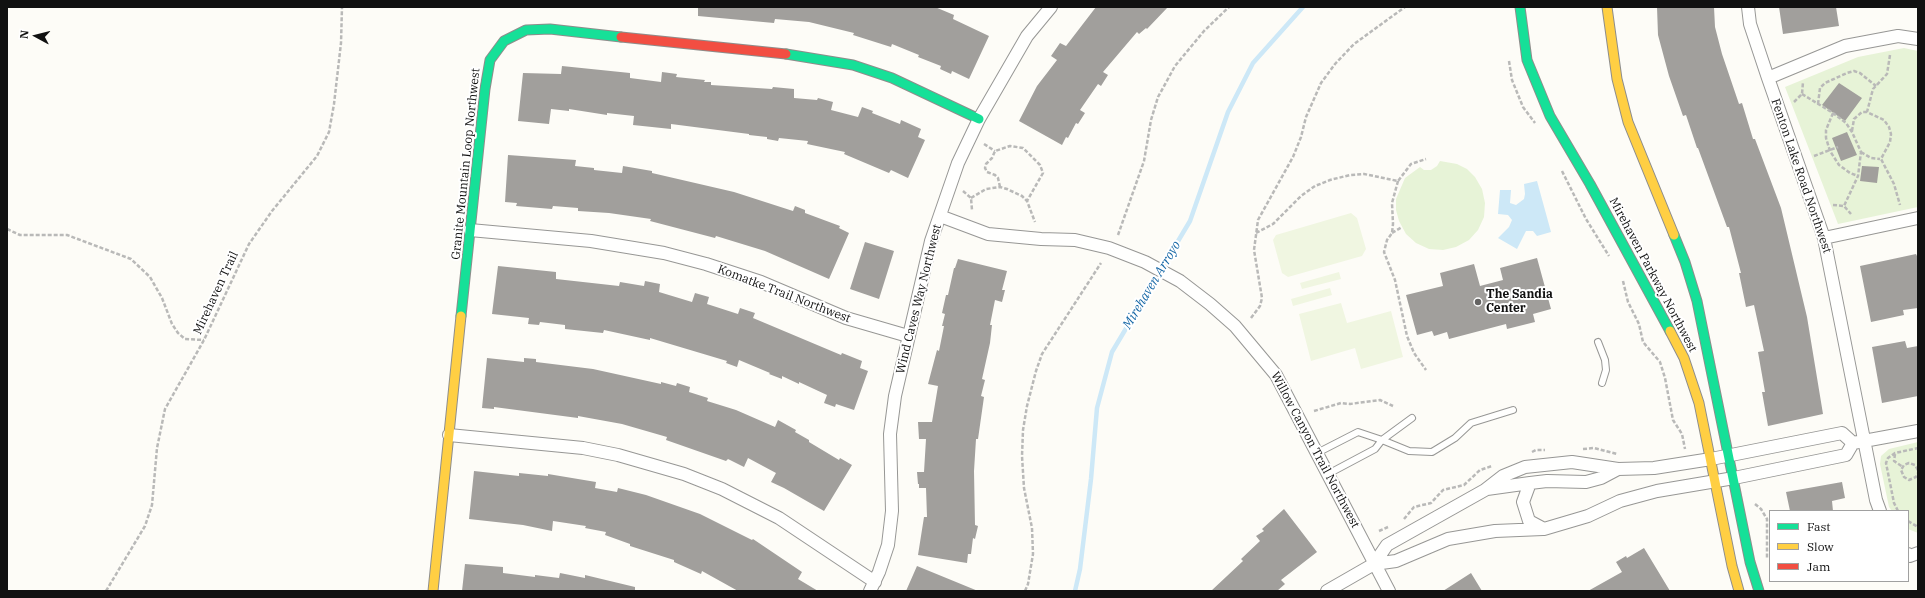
<!DOCTYPE html>
<style>
body{margin:0}
#map{position:relative;width:1925px;height:598px;overflow:hidden;background:#fdfcf7;font-family:"IBM Plex Serif",serif}
canvas{display:block}
.frame{position:absolute;inset:0;border:8px solid #111;pointer-events:none}
.legend{position:absolute;left:1769px;top:510px;width:140px;height:72px;box-sizing:border-box;background:#fff;border:1px solid #a0a0a0;margin:0;padding:5px 7px;list-style:none;font-size:12px;color:#111}
.legend li{display:flex;align-items:center;gap:8px;height:20px}
.legend b{width:20px;border:1px solid #a0a0a0}
.north{position:absolute;left:16px;top:16px;width:40px;height:40px;-webkit-text-stroke:3px #fff;paint-order:stroke;rotate:277deg;font-size:11px;font-weight:700;line-height:16px;text-align:center;color:#111}
.north::after{content:'';display:block;margin:auto;width:14px;height:18px;background:#111;clip-path:polygon(50% 0,100% 100%,50% 72%,0 100%)}
</style>
<div id="map">
<canvas width="1925" height="598"></canvas>
<div class="frame"></div>
<ul class="legend">
<li><b style="height:5px;background:#16e098"></b>Fast</li>
<li><b style="height:5px;background:#ffcf43"></b>Slow</li>
<li><b style="height:5px;background:#f24e42"></b>Jam</li>
</ul>
<div class="north">N</div>
</div>
<script>
const context = document.querySelector('canvas').getContext('2d');
context.lineJoin = 'round';
function fillPath(path, color) {
  context.fillStyle = color;
  context.fill(path, 'evenodd');
}
function poly(rows) {
  const path = new Path2D();
  for (const r of rows) {
    path.moveTo(r[0], r[1]);
    for (let i = 2; i < r.length; i += 2) path.lineTo(r[i], r[i + 1]);
  }
  return path;
}
function strokePath(path, color, width, dash) {
  context.strokeStyle = color;
  context.lineWidth = width;
  context.lineCap = dash ? 'butt' : 'round';
  context.setLineDash(dash || []);
  context.stroke(path);
}
function write(font, color, halo, rows, align = 'center') {
  context.font = font + ' "IBM Plex Serif",serif';
  context.lineWidth = 4;
  context.setLineDash([]);
  context.textBaseline = 'middle';
  context.strokeStyle = halo;
  context.fillStyle = color;
  for (const [text, x, y, turn = 0] of rows) {
    context.save();
    context.translate(x, y);
    context.rotate((+turn || 0) * Math.PI / 180);
    context.textAlign = isNaN(turn) ? turn : align;
    if (halo) context.strokeText(text, 0, 0);
    context.fillText(text, 0, 0);
    context.restore();
  }
}
fillPath(poly([
 [1904,48,1918,51,1918,207,1838,224,1785,87,1858,57],
 [1440,161,1457,164,1467,169,1475,177,1482,189,1485,203,1484,217,1478,230,1469,240,1456,247,1443,250,1429,249,1416,243,1406,234,1399,221,1396,210,1396,199,1405,178,1420,167,1424,170,1431,170,1437,166],
 [1918,442,1918,533,1908,529,1908,511,1892,511,1889,507,1880,464,1881,456,1889,449]
]), '#e7f3d7');
fillPath(poly([
 [1351,213,1357,218,1366,249,1362,256,1288,277,1282,273,1273,240,1276,235],
 [1339,272,1341,279,1302,289,1300,283],
 [1330,288,1332,295,1293,306,1291,299],
 [1341,303,1347,323,1391,311,1403,357,1361,369,1355,348,1311,361,1299,314]
]), '#f0f6e1');
fillPath(poly([
 [1537,181,1551,232,1537,236,1533,231,1526,231,1517,249,1498,238,1509,227,1512,220,1508,215,1498,214,1500,190,1511,190,1510,203,1516,205,1524,199,1525,194,1524,184]
]), '#cde8f7');
strokePath(poly([
 [1075,591,1080,569,1091,479,1097,408,1112,352,1190,221,1228,112,1253,63,1303,7]
]), '#cde8f7', 4.5);
fillPath(poly([
 [698,7,935,7,954,15,953,19,989,36,969,79,952,71,951,74,940,69,941,66,918,57,919,55,892,44,891,47,853,35,854,33,809,22,775,19,774,23,698,16],
 [1096,7,1168,7,1147,29,1146,28,1139,34,1137,32,1103,72,1108,75,1101,86,1098,84,1080,110,1085,113,1078,124,1076,123,1068,138,1066,137,1062,145,1019,121,1037,86,1057,60,1051,56,1060,43,1066,46],
 [1657,7,1714,7,1715,27,1722,54,1739,104,1742,103,1753,139,1755,139,1781,208,1807,317,1823,414,1768,426,1762,392,1765,392,1758,352,1764,351,1754,305,1746,307,1739,273,1741,273,1729,227,1727,227,1698,148,1697,148,1686,115,1683,116,1669,76,1658,35],
 [1779,7,1836,7,1839,26,1783,34],
 [562,66,630,73,630,78,661,82,662,72,677,74,676,77,705,80,704,82,711,82,711,85,772,89,773,87,794,89,794,98,817,100,818,98,833,102,831,110,858,117,862,107,873,111,872,113,900,124,901,120,921,129,918,137,925,140,908,178,891,170,889,173,844,154,845,152,807,144,808,141,779,138,778,141,767,139,767,137,749,135,749,134,671,124,671,129,633,125,634,116,607,113,607,115,569,109,569,111,551,109,549,124,518,121,523,73,561,74],
 [1839,83,1862,98,1845,121,1822,105],
 [1847,132,1857,155,1841,161,1832,138],
 [508,155,576,160,575,166,594,168,594,170,622,173,623,166,652,171,652,173,734,192,793,211,795,206,805,210,805,213,840,226,839,228,849,233,829,279,765,251,716,236,715,238,650,221,651,219,609,213,578,211,578,208,553,206,552,209,516,206,517,203,505,202],
 [1862,166,1879,167,1877,183,1860,181],
 [865,242,894,251,879,299,850,289],
 [1916,254,1918,258,1918,308,1903,310,1904,315,1871,322,1860,266],
 [1537,258,1551,309,1533,314,1535,322,1507,329,1506,324,1449,339,1447,332,1434,336,1432,331,1417,335,1406,295,1443,286,1440,273,1474,264,1480,286,1503,280,1500,268],
 [958,259,1007,271,1002,290,1005,290,1002,302,995,300,990,325,992,325,990,343,982,379,985,380,981,396,984,397,978,439,976,439,974,471,975,525,978,526,975,539,973,538,971,554,968,554,967,563,918,555,924,517,927,517,926,488,919,488,919,484,918,484,917,472,924,472,926,439,919,439,918,422,932,422,938,386,928,384,937,350,939,351,944,326,942,326,945,314,942,313,946,295,948,295,954,268,955,268],
 [498,266,556,272,556,279,619,286,620,282,644,286,645,281,660,284,659,292,692,302,695,293,709,297,707,304,738,314,740,308,755,313,753,318,841,355,842,353,862,361,860,368,868,371,854,410,836,404,835,407,824,403,827,395,799,382,799,384,782,376,782,379,769,374,770,373,739,360,737,367,726,363,727,361,650,338,650,340,604,330,603,333,565,329,565,325,540,322,539,325,528,324,529,318,492,314],
 [1905,341,1907,348,1918,346,1918,396,1882,403,1872,347],
 [487,358,524,362,524,358,536,359,536,362,593,369,661,384,661,382,676,386,677,383,690,387,689,392,708,398,707,401,736,410,775,427,778,420,796,430,795,432,809,440,809,442,839,460,840,458,852,465,824,511,784,488,771,482,776,473,748,458,744,467,728,459,726,461,666,440,667,437,622,424,578,416,578,418,494,407,494,409,482,408],
 [474,471,519,476,519,473,548,476,548,474,596,482,595,488,617,492,618,488,646,495,700,514,752,540,753,539,802,572,798,579,818,591,738,591,702,571,701,574,674,562,674,560,630,546,630,544,605,535,606,532,585,528,586,526,553,521,552,531,523,525,469,519],
 [1842,482,1845,498,1832,501,1833,511,1790,511,1786,492],
 [1284,509,1317,552,1281,580,1285,584,1277,591,1211,591,1243,561,1241,559,1260,541,1256,536,1264,531,1262,529],
 [1644,548,1670,591,1588,591,1622,572,1616,562,1626,556,1627,558],
 [465,564,503,567,503,573,535,577,535,575,559,578,560,573,585,578,585,575,635,587,635,591,462,591],
 [917,566,978,591,906,591],
 [1471,573,1482,591,1443,591]
]), '#a19f9c');
const lane = poly([
 [1598,342,1605,360,1606,370,1602,383],
 [1382,440,1409,451,1432,452,1455,438,1471,423,1513,410],
 [1382,440,1412,418],
 [1317,453,1358,432,1382,440,1375,449,1328,474]
]);
const street = poly([
 [1748,7,1750,24,1768,78,1824,238,1876,500,1880,511],
 [1768,78,1845,46,1898,36,1918,39],
 [940,216,988,234,1041,239,1075,240,1109,248,1145,262,1180,281,1210,304,1235,326,1276,375,1389,591],
 [470,230,591,241,664,253,706,264,761,282,846,318,908,336],
 [1824,238,1918,218],
 [449,435,583,448,618,455,684,474,722,489,779,518,875,582],
 [1853,443,1846,455,1734,478,1657,491,1620,501,1588,516,1544,529,1529,521,1523,502,1530,483,1547,481,1586,482,1601,478,1618,469,1654,468,1711,459,1842,433,1853,443,1918,431],
 [1487,489,1530,483],
 [1908,554,1910,556,1918,553],
 [1374,564,1387,545,1485,490,1503,476,1525,467,1572,462,1618,469],
 [870,591,879,572,888,545,892,511,890,434,895,396,931,241,958,163,979,119,1027,36,1051,7],
 [1327,591,1374,564,1396,561,1448,539,1495,531,1543,529]
]);
const fast = poly([
 [1520,7,1527,60,1550,116,1590,184,1670,331],
 [786,54,853,65,892,78,979,119],
 [1674,235,1685,262,1697,301,1750,562,1759,591],
 [461,316,485,89,490,60,504,41,526,30,550,29,621,37]
]);
const slow = poly([
 [1607,7,1617,79,1628,122,1674,235],
 [1670,331,1684,358,1699,403,1732,566,1739,591],
 [433,591,461,316]
]);
const jam = poly([
 [621,37,786,54]
]);
strokePath(lane, '#979795', 8);
strokePath(street, '#979795', 14);
strokePath(fast, '#8e8d8b', 11);
strokePath(slow, '#8e8d8b', 11);
strokePath(jam, '#8e8d8b', 11);
strokePath(poly([
 [1890,55,1887,74,1873,89,1867,112,1884,120,1889,127,1891,134,1890,142,1881,159,1894,184,1900,205],
 [1509,61,1512,80,1523,107,1535,123],
 [1802,94,1833,113,1846,123,1852,132,1861,152,1858,176,1844,206],
 [1794,102,1802,94,1803,82],
 [1818,104,1820,88,1825,83,1847,73,1854,71,1860,73,1876,86],
 [1833,113,1826,130,1826,138,1830,151,1839,165,1850,173,1858,176],
 [1852,131,1854,119,1862,112,1867,112],
 [984,144,995,151],
 [1861,152,1871,158,1880,159],
 [1814,156,1838,147],
 [1562,171,1586,219,1609,256],
 [1398,181,1392,203,1393,224,1392,233,1387,240,1384,252,1395,280,1407,336,1414,353,1426,370],
 [1000,187,998,178,995,175,987,172,985,168,986,164,992,158,995,151,1010,146,1023,148,1040,165,1043,173,1027,201],
 [963,191,971,198,972,210],
 [971,198,986,189,1000,187,1007,189,1022,196,1027,201,1035,222],
 [1833,205,1844,206,1851,214],
 [7,229,20,235,67,235,131,259,150,277,162,298,172,324,178,333,185,339,204,340],
 [1256,233,1273,224,1301,196,1315,186,1330,180,1350,175,1364,174,1398,181,1411,164,1426,159],
 [1392,233,1402,227],
 [1118,235,1144,161,1151,120,1158,97,1175,66,1204,31,1229,7],
 [1623,281,1628,302,1639,324,1643,342,1660,362,1665,378,1673,420,1682,434,1685,449],
 [1251,318,1260,306,1262,298,1254,250,1258,220,1293,157,1301,137,1306,117,1321,83,1335,64,1354,44,1405,7],
 [1314,411,1341,403,1350,404,1380,400,1393,406],
 [1583,449,1594,448,1617,454],
 [1532,452,1536,450,1545,450],
 [1895,454,1894,461,1903,467],
 [1918,470,1915,465,1909,463,1904,465,1901,470,1904,477,1909,480,1916,477,1918,473],
 [1755,504,1761,509,1767,519,1767,559],
 [1898,511,1894,503,1886,463,1888,458,1895,453,1918,448],
 [1404,519,1414,507,1431,503,1443,490,1464,485,1480,470,1492,466],
 [1908,521,1918,527],
 [1379,531,1388,527],
 [106,591,145,526,152,505,157,448,165,409,204,340,249,244,272,211,317,156,329,132,334,104,341,43,342,7],
 [1025,591,1028,584,1033,554,1032,528,1024,488,1022,456,1023,430,1027,406,1036,371,1042,354,1101,263]
]), '#b9b9b8', 2.5, [4, 2]);
strokePath(lane, '#fffffe', 6);
strokePath(street, '#fffffe', 12);
strokePath(fast, '#16e098', 9);
strokePath(slow, '#ffcf43', 9);
strokePath(jam, '#f24e42', 9);
for (const [x, y, r, color] of [
 [1478,302,4,"#646362"]
]) {
  const dot = new Path2D();
  dot.arc(x, y, r, 0, 2 * Math.PI);
  context.fillStyle = color;
  context.fill(dot);
  strokePath(dot, '#fff', 1.5);
}
write('12px', '#111', '#fff', [
 ["Granite Mountain Loop Northwest",466,164,-84],
 ["Fenton Lake Road Northwest",1801,176,71],
 ["Mirehaven Parkway Northwest",1653,275,62],
 ["Mirehaven Trail",216,293,-65],
 ["Komatke Trail Northwest",784,294,21],
 ["Wind Caves Way Northwest",919,299,-76],
 ["Willow Canyon Trail Northwest",1315,450,62]
]);
write('bold 12px', '#111', '#fff', [
 ["The Sandia",1486,295],
 ["Center",1486,309]
], 'left');
write('italic 13px', '#1768a6', '#fff', [
 ["Mirehaven Arroyo",1152,285,-59]
]);
</script>
